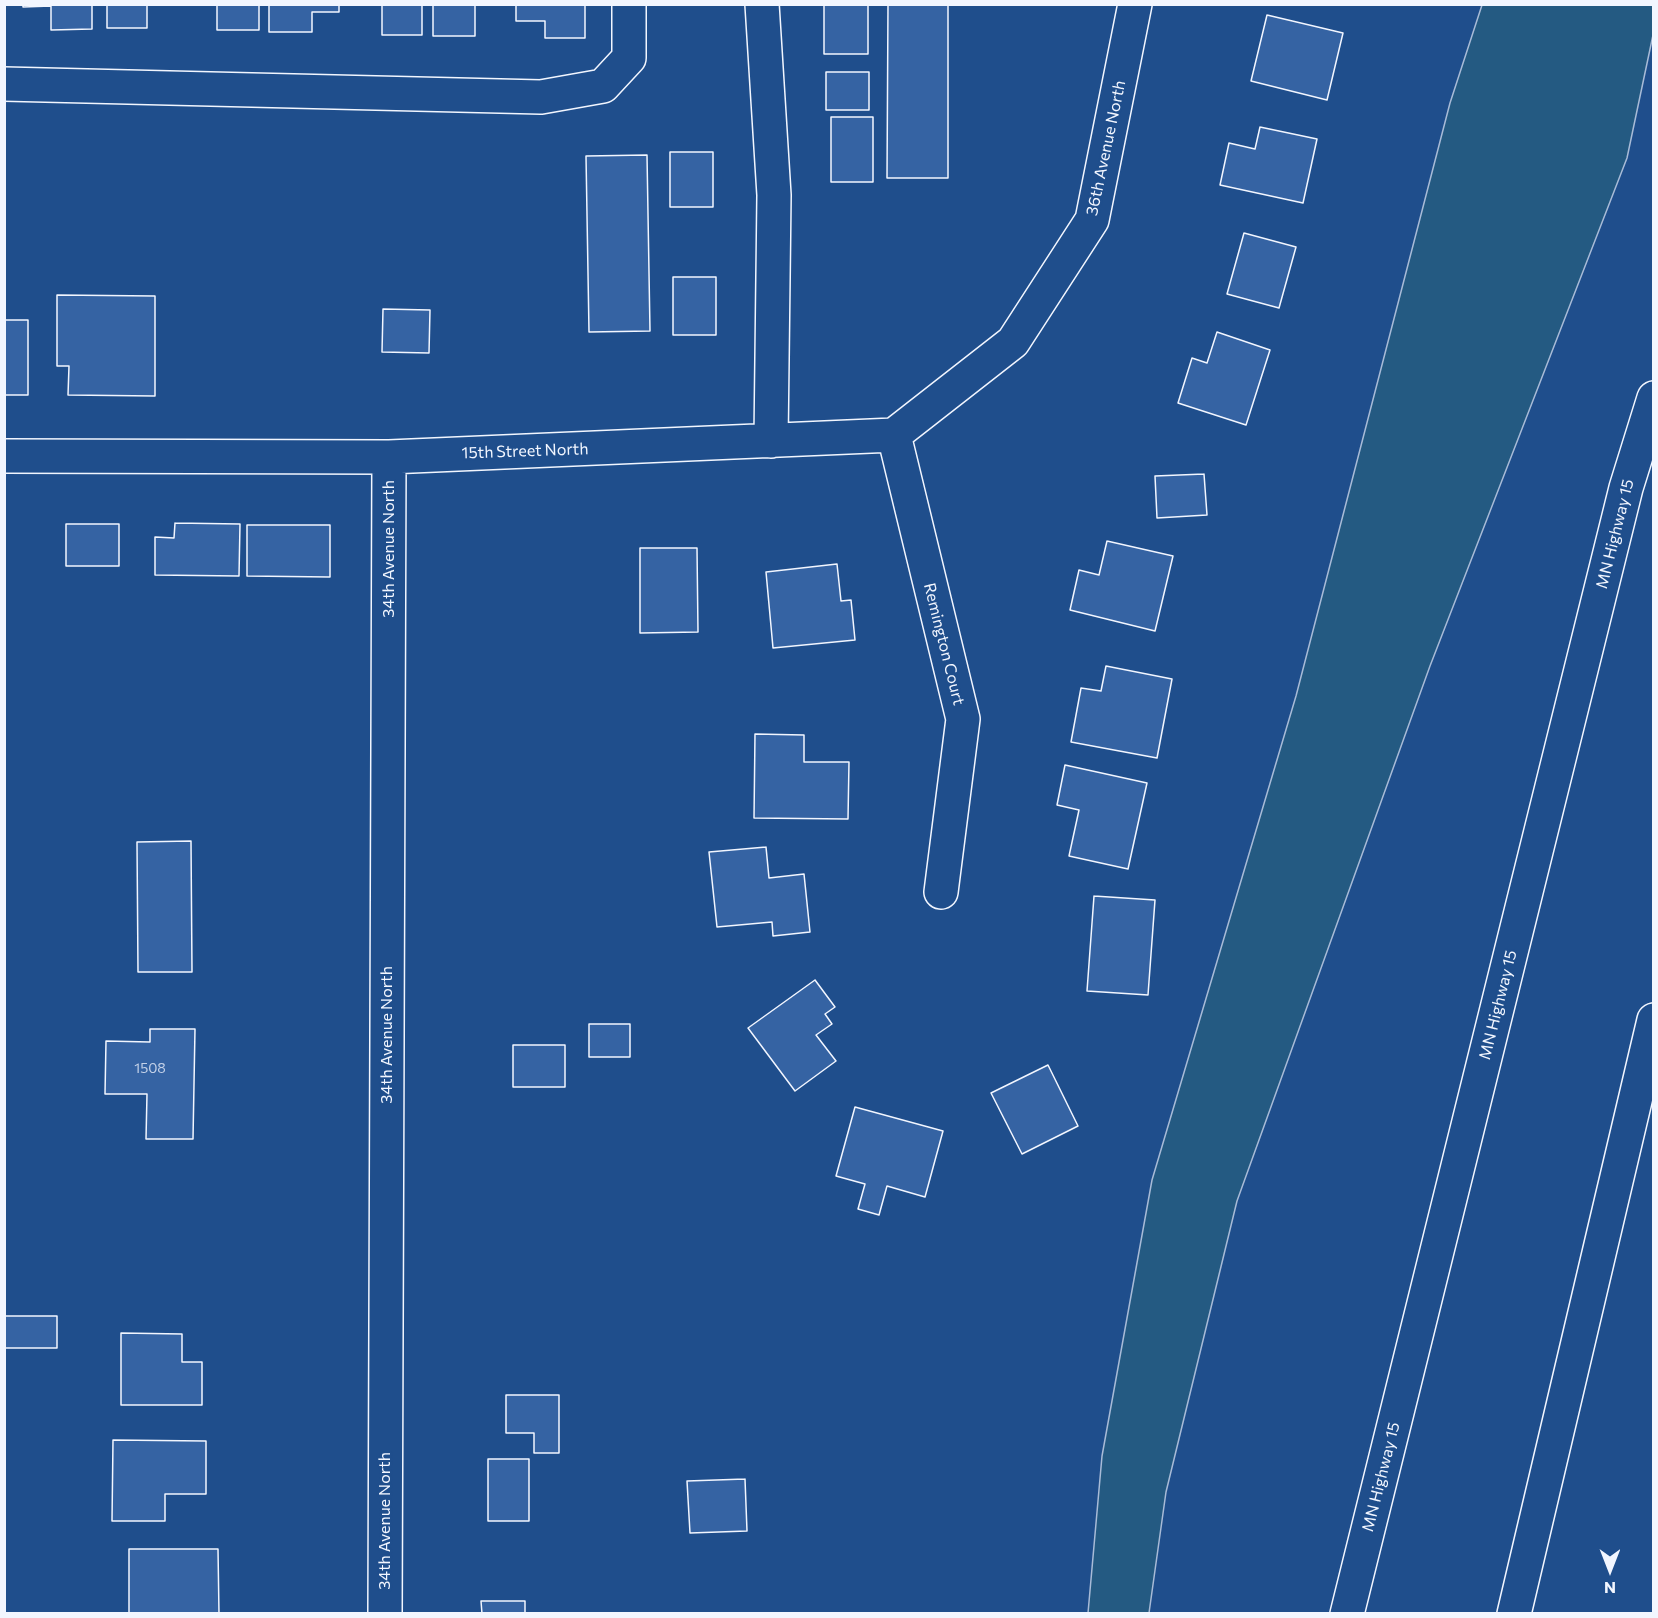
<!DOCTYPE html>
<style>
body{margin:0}
#map{position:relative;width:1658px;height:1618px;overflow:hidden;background:#1f4e8c;font-family:Commissioner,sans-serif}
canvas{display:block}
.frame{position:absolute;inset:0;border:6px solid #f2f6ff;pointer-events:none}
.north{position:absolute;left:1580px;top:1540px;width:60px;height:60px;-webkit-text-stroke:4px #1f4e8c;paint-order:stroke;rotate:180deg;font-size:16px;font-weight:700;line-height:24px;text-align:center;color:#f2f6ff}
.north::after{content:'';display:block;margin:auto;width:21px;height:27px;background:#f2f6ff;clip-path:polygon(50% 0,100% 100%,50% 72%,0 100%)}
</style>
<div id="map">
<canvas width="1658" height="1618"></canvas>
<div class="frame"></div>
<div class="north">N</div>
</div>
<script>
const context = document.querySelector('canvas').getContext('2d');
context.lineJoin = 'round';
function fillPath(path, color) {
  context.fillStyle = color;
  context.fill(path, 'evenodd');
}
function poly(rows) {
  const path = new Path2D();
  for (const r of rows) {
    path.moveTo(r[0], r[1]);
    for (let i = 2; i < r.length; i += 2) path.lineTo(r[i], r[i + 1]);
  }
  return path;
}
function strokePath(path, color, width, dash) {
  context.strokeStyle = color;
  context.lineWidth = width;
  context.lineCap = dash ? 'butt' : 'round';
  context.setLineDash(dash || []);
  context.stroke(path);
}
function write(font, color, halo, rows, align = 'center') {
  context.font = font + ' Commissioner,sans-serif';
  context.lineWidth = 4.5;
  context.setLineDash([]);
  context.textBaseline = 'middle';
  context.strokeStyle = halo;
  context.fillStyle = color;
  for (const [text, x, y, turn = 0] of rows) {
    context.save();
    context.translate(x, y);
    context.rotate((+turn || 0) * Math.PI / 180);
    context.textAlign = isNaN(turn) ? turn : align;
    if (halo) context.strokeText(text, 0, 0);
    context.fillText(text, 0, 0);
    context.restore();
  }
}
const green = poly([
 [1482,5,1653,5,1653,35,1627,158,1430,666,1237,1201,1166,1492,1149,1613,1088,1613,1102,1456,1152,1180,1296,696,1450,103,1482,5]
]);
fillPath(green, '#245a82');
strokePath(green, '#a8bbd7', 1.5);
const building = poly([
 [23,4,92,4,92,29,51,30,51,6,23,7,23,4],
 [107,4,147,4,147,28,107,28,107,4],
 [217,4,259,4,259,30,217,30,217,4],
 [269,4,339,4,339,12,312,12,312,32,269,32,269,4],
 [382,4,422,4,422,35,382,35,382,4],
 [433,4,475,4,475,36,433,36,433,4],
 [516,4,585,4,585,38,545,38,545,21,516,21,516,4],
 [824,4,868,4,868,54,824,54,824,4],
 [888,4,948,4,948,178,887,178,888,4],
 [1267,15,1343,33,1327,100,1251,81,1267,15],
 [826,72,869,72,869,110,826,110,826,72],
 [831,117,873,117,873,182,831,182,831,117],
 [1260,127,1317,139,1303,203,1220,185,1229,143,1255,149,1260,127],
 [670,152,713,152,713,207,670,207,670,152],
 [647,155,650,331,589,332,586,156,647,155],
 [1244,233,1296,247,1279,308,1227,294,1244,233],
 [673,277,716,277,716,335,673,335,673,277],
 [57,295,155,296,155,396,68,395,69,366,57,366,57,295],
 [383,309,430,310,429,353,382,352,383,309],
 [4,320,28,320,28,395,4,395,4,320],
 [1217,332,1270,350,1246,425,1178,403,1192,358,1207,363,1217,332],
 [1204,474,1207,515,1157,518,1155,476,1204,474],
 [175,523,240,524,239,576,155,575,155,537,174,538,175,523],
 [66,524,119,524,119,566,66,566,66,524],
 [247,525,330,525,330,577,247,576,247,525],
 [1107,541,1173,556,1155,631,1070,610,1079,570,1099,575,1107,541],
 [640,548,697,548,698,632,640,633,640,548],
 [837,564,841,601,851,600,855,640,773,648,766,572,837,564],
 [1106,666,1172,679,1157,758,1071,742,1081,688,1101,691,1106,666],
 [755,734,804,735,804,762,849,762,848,819,754,818,755,734],
 [1065,765,1147,783,1128,869,1069,856,1079,810,1057,805,1065,765],
 [191,841,192,972,138,972,137,842,191,841],
 [766,847,769,878,804,874,810,932,773,936,772,922,717,927,709,852,766,847],
 [1094,896,1155,900,1148,995,1087,991,1094,896],
 [815,980,835,1007,825,1014,832,1024,816,1035,836,1061,795,1091,748,1028,815,980],
 [589,1024,630,1024,630,1057,589,1057,589,1024],
 [150,1029,195,1029,193,1139,146,1139,147,1094,105,1094,106,1041,150,1042,150,1029],
 [513,1045,565,1045,565,1087,513,1087,513,1045],
 [1048,1065,1078,1126,1022,1154,991,1093,1048,1065],
 [855,1107,943,1131,925,1197,887,1186,879,1215,858,1209,865,1184,836,1176,855,1107],
 [4,1316,57,1316,57,1348,4,1348,4,1316],
 [121,1333,182,1334,182,1362,202,1362,202,1405,121,1405,121,1333],
 [506,1395,559,1395,559,1453,534,1453,534,1433,506,1433,506,1395],
 [113,1440,206,1441,206,1494,165,1494,165,1521,112,1521,113,1440],
 [488,1459,529,1459,529,1521,488,1521,488,1459],
 [745,1479,747,1531,690,1533,687,1481,745,1479],
 [129,1549,218,1549,219,1614,129,1614,129,1549],
 [481,1601,525,1601,525,1614,482,1614,481,1601]
]);
fillPath(building, '#3563a3');
strokePath(building, '#f2f6ff', 1.5);
const minor = poly([
 [762,4,774,195,771,441],
 [4,84,541,97,603,86,629,58,629,4],
 [894,435,963,719,941,892],
 [4,456,389,457,894,435,1013,342,1092,220,1135,4],
 [385,1614,389,457]
]);
const highway = poly([
 [1347,1614,1626,488,1654,398],
 [1514,1614,1654,1020]
]);
strokePath(minor, '#f2f6ff', 36);
strokePath(highway, '#f2f6ff', 36);
strokePath(minor, '#1f4e8c', 33);
strokePath(highway, '#1f4e8c', 33);
write('14px', '#c3d1e8', null, [
 ["1508",150,1068]
]);
write('16px', '#f2f6ff', '#1f4e8c', [
 ["36th Avenue North",1106,148,-78],
 ["15th Street North",525,451,-2],
 ["MN Highway 15",1615,534,-76],
 ["34th Avenue North",389,549,-90],
 ["Remington Court",944,644,76],
 ["MN Highway 15",1498,1005,-76],
 ["34th Avenue North",387,1035,-90],
 ["MN Highway 15",1381,1477,-76],
 ["34th Avenue North",385,1521,-90]
]);
</script>
